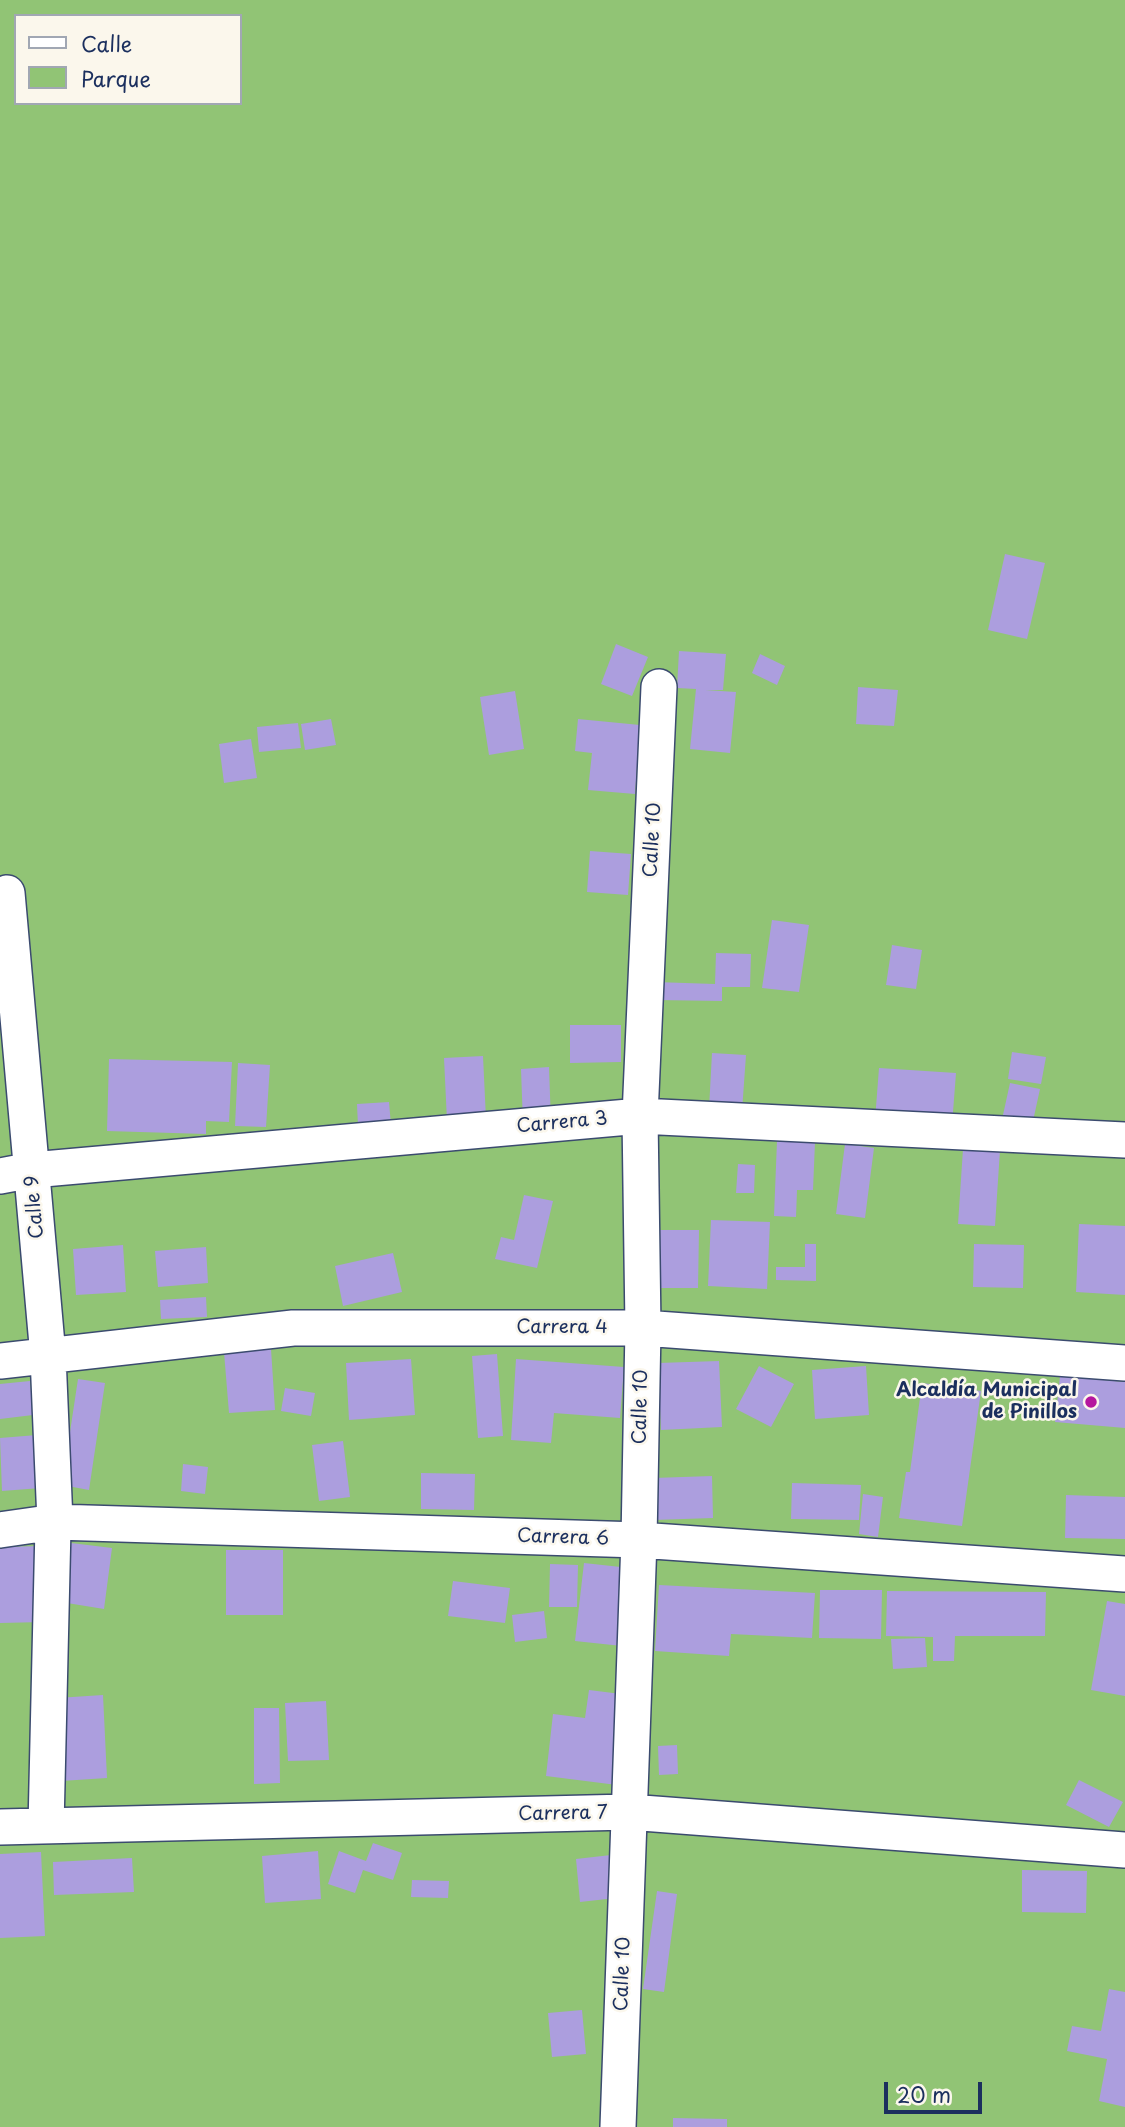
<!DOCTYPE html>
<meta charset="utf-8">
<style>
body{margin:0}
#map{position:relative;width:1125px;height:2127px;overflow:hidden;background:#f0ead1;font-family:"Playpen Sans",sans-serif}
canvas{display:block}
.legend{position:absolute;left:14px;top:14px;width:228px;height:91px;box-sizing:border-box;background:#fbf7ec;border:2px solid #a1a7b3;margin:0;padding:9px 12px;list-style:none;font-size:21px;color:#1b2f5e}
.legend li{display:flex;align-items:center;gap:14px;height:35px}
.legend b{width:35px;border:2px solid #a1a7b3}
.scale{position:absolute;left:884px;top:2082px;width:98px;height:32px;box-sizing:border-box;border:4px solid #1b2f5e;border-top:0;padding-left:9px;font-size:21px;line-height:24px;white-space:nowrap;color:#1b2f5e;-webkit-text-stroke:5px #fbf7ec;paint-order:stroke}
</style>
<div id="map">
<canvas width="1125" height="2127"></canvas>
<ul class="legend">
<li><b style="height:9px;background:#fff"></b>Calle</li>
<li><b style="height:19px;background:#91c475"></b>Parque</li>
</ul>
<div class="scale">20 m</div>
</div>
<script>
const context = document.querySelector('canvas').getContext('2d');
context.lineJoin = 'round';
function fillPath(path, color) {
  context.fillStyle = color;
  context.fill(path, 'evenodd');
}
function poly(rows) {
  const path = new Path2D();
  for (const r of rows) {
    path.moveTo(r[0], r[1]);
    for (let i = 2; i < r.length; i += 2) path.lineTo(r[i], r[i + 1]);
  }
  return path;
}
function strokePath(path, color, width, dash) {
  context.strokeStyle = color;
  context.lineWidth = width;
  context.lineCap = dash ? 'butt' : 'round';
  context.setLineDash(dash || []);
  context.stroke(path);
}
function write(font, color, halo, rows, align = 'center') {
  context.font = font + ' "Playpen Sans",sans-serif';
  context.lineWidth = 5;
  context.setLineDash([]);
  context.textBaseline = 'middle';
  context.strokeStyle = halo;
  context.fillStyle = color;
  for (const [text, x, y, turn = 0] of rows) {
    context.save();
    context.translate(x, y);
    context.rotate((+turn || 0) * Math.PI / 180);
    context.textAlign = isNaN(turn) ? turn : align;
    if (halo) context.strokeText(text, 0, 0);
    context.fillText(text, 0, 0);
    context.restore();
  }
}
fillPath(poly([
 [0,0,1125,0,1125,2127,0,2127],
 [16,16,240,16,240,103,16,103]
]), '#91c475');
fillPath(poly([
 [1005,554,1045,563,1027,639,988,630],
 [616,644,648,657,632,696,601,684],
 [679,651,726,654,723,690,705,690,736,692,730,753,690,749,696,689,677,688],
 [760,654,785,666,777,685,752,673],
 [858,687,898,690,894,726,856,724],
 [515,691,524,749,489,755,480,697],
 [331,719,336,745,305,750,301,724],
 [578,719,640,725,635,794,588,790,592,753,575,751],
 [298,723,301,748,259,752,257,727],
 [251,739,257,778,224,783,219,744],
 [590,851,631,854,628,895,587,892],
 [772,920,809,925,799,992,762,988],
 [892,945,922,950,916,989,886,985],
 [716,953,751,954,750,987,722,987,722,1001,655,1000,655,982,715,984],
 [570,1025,621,1025,621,1062,570,1063],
 [1012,1052,1046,1057,1041,1084,1008,1079],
 [712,1053,746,1055,742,1111,709,1109],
 [483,1056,486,1119,447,1121,444,1058],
 [109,1059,232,1062,229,1122,206,1121,206,1134,107,1131],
 [238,1063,270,1065,266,1127,235,1126],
 [549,1067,551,1123,523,1124,521,1069],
 [879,1068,956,1073,952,1125,875,1120],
 [1010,1083,1040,1089,1033,1121,1003,1115],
 [389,1102,391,1125,358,1126,357,1104],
 [777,1141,815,1142,813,1190,797,1190,796,1217,774,1216],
 [845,1144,874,1148,865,1218,836,1214],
 [963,1149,1000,1150,995,1226,958,1224],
 [738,1164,755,1165,754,1193,736,1193],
 [524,1195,553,1201,537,1268,495,1259,501,1237,514,1240],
 [711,1220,770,1222,767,1289,708,1286],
 [1079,1224,1125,1226,1125,1295,1076,1292],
 [660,1230,699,1230,698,1288,659,1288],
 [805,1244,816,1244,816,1281,776,1280,776,1267,805,1267],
 [974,1244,1024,1245,1023,1288,973,1287],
 [123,1245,126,1292,76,1295,73,1249],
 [206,1247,208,1283,158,1287,155,1251],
 [393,1253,402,1292,343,1306,335,1266],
 [206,1297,207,1317,161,1319,160,1300],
 [271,1349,275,1410,229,1413,224,1352],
 [497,1354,503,1436,478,1438,472,1356],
 [411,1359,415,1415,349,1420,346,1363],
 [516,1359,624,1367,620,1418,554,1413,551,1443,511,1440],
 [719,1361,722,1427,661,1430,658,1363],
 [759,1366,794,1384,771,1427,736,1409],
 [866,1366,869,1415,815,1419,812,1370],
 [1060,1376,1125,1382,1125,1428,1055,1422],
 [78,1379,105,1383,89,1490,62,1485],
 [30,1381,33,1415,0,1419,0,1384],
 [922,1383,981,1391,962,1526,899,1518,906,1472,910,1472],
 [285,1388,315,1393,311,1416,281,1411],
 [37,1435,41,1488,2,1491,0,1438],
 [343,1441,350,1497,319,1501,312,1445],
 [183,1464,208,1467,205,1494,181,1491],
 [421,1473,475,1474,474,1510,421,1509],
 [712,1476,713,1518,654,1520,653,1478],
 [792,1483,861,1485,859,1520,791,1519],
 [863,1494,883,1497,878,1537,859,1534],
 [1066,1495,1125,1497,1125,1539,1065,1538],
 [63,1542,112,1548,104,1609,67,1603,70,1583,57,1581],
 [42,1546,44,1622,0,1623,0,1547],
 [226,1550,283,1550,283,1615,226,1615],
 [584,1563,630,1568,622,1646,575,1641],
 [550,1564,578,1565,577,1607,549,1607],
 [453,1581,510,1588,505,1623,448,1616],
 [659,1585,815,1593,812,1638,731,1634,729,1656,655,1651],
 [820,1590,882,1590,881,1639,819,1638],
 [887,1591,1046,1592,1045,1636,955,1636,954,1661,933,1661,933,1637,886,1636],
 [1107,1601,1125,1604,1125,1696,1091,1690],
 [544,1611,547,1638,515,1642,512,1615],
 [925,1638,927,1667,893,1669,891,1639],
 [589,1690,629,1695,617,1785,546,1776,553,1714,585,1718],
 [103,1695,107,1778,61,1781,57,1698],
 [326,1701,329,1760,288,1761,285,1703],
 [254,1708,279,1708,280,1783,254,1784],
 [677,1745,678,1774,659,1775,658,1746],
 [1079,1780,1123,1802,1109,1827,1066,1805],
 [373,1843,402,1853,393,1880,363,1870,355,1893,328,1884,339,1851,366,1861],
 [318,1851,321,1899,265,1903,262,1856],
 [41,1852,45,1936,0,1938,0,1854],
 [611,1855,616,1898,580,1902,576,1859],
 [132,1858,134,1892,54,1895,53,1862],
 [1022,1870,1087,1871,1086,1913,1022,1912],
 [412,1880,449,1881,448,1898,411,1897],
 [657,1891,677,1894,664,1992,643,1989],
 [1109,1989,1125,1992,1125,2107,1099,2101,1107,2059,1067,2051,1072,2026,1101,2031],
 [582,2010,586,2054,552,2057,548,2013],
 [673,2118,727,2119,727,2127,673,2127]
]), '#ac9ede');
const minor = poly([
 [7,893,48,1356,55,1522,53,1527,46,1826],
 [0,1176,32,1170,640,1116,1125,1140],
 [0,1361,293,1328,643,1328,1125,1363],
 [0,1530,55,1522,639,1540,1125,1574],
 [0,1827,629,1812,1125,1850],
 [618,2127,639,1540,643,1328,640,1116,659,687]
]);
strokePath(minor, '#3b4b6f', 38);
strokePath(minor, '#fff', 35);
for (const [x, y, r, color] of [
 [1091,1402,7,"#b5179e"]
]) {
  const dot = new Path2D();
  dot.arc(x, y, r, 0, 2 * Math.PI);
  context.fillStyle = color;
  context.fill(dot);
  strokePath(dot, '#fbf7ec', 2.5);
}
write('19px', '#1b2f5e', '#fbf7ec', [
 ["Calle 10",653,840,-87],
 ["Carrera 3",562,1123,-5],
 ["Calle 9",35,1207,-95],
 ["Carrera 4",562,1328],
 ["Calle 10",641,1407,-89],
 ["Carrera 6",563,1538,2],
 ["Carrera 7",563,1814,-1],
 ["Calle 10",623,1974,-88]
]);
write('bold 19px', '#1b2f5e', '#fbf7ec', [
 ["Alcaldía Municipal",1077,1391],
 ["de Pinillos",1077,1413]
], 'right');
</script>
